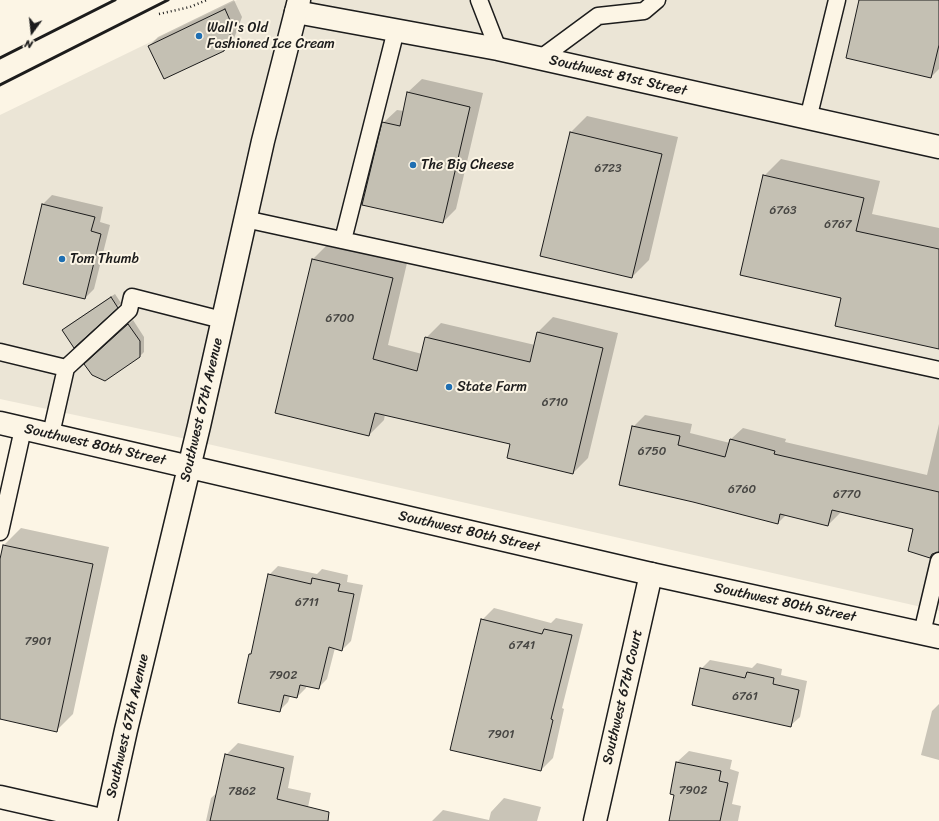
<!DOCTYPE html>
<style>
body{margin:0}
#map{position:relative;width:939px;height:821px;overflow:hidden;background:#fcf5e5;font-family:Sriracha,sans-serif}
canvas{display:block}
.north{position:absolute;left:12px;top:12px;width:40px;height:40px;-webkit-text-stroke:3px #fcf5e5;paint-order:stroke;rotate:195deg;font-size:11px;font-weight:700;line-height:16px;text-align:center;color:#1c1c1c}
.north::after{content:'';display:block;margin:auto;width:14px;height:18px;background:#1c1c1c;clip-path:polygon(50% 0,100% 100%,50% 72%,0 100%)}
</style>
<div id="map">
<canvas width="939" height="821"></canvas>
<div class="north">N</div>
</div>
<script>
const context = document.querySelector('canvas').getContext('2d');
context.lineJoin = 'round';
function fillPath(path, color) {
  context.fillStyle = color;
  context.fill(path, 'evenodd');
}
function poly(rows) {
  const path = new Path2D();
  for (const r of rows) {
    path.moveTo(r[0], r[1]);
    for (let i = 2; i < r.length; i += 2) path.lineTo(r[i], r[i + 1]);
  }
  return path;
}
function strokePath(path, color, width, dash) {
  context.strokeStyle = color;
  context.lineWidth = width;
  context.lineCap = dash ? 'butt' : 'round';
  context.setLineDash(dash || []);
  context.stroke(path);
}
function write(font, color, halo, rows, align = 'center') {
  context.font = font + ' Sriracha,sans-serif';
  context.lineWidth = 4;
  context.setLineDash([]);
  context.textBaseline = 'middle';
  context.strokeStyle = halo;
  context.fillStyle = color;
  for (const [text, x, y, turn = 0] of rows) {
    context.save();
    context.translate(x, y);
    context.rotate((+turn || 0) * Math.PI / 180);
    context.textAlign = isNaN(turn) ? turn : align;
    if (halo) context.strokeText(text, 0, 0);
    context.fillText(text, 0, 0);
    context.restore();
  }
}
fillPath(poly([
 [237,0,939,0,939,611,164,434,0,399,0,115]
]), '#ebe5d6');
fillPath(poly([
 [234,0,242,17,233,41,224,50,149,46,158,37],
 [861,0,939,0,939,69,931,77],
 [422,79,483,93,456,209,443,222,383,123,397,110,404,111,408,92],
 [587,116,678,137,649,260,632,277,570,133],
 [781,159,880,181,872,214,939,228,939,348,842,297,764,176],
 [52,195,103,207,100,222,110,225,94,289,85,298,43,204],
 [328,244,407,263,388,345,422,354,426,338,441,323,535,345,538,332,553,317,618,333,588,458,573,473,512,443,385,414,384,420,369,435,276,412,313,259],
 [115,294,121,303,117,307,63,330,67,326],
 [133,320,144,337,144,352,139,357,90,360],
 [645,415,692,424,690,433,730,443,730,440,743,428,786,439,785,442,927,475,939,424,939,551,936,551,930,557,914,528,840,511,840,513,828,525,786,515,778,523,633,427],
 [21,528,109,547,73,714,56,731,0,718,0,564,4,545],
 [278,566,317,574,322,569,348,575,347,582,363,585,351,641,342,650,335,648,327,679,318,688,306,685,306,688,297,697,290,696,288,702,279,711,250,654,252,653,269,575],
 [494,608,551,623,556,618,583,624,562,708,564,709,553,758,541,770,482,620],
 [710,660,752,668,757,663,782,669,781,675,807,681,800,717,790,726,701,669],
 [939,704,939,760,921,755,932,711],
 [238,743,294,756,288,788,311,793,305,821,206,821,211,798,218,792,226,755],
 [689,751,732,760,730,769,739,772,732,804,741,806,738,821,670,821,675,794,677,762],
 [504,798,541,807,537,821,432,821,443,810,489,820,491,812]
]), '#0003');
const building = poly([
 [859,0,939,0,939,45,931,78,846,58,859,0],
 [225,9,233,27,224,51,164,79,148,46,225,9],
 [407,92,470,107,443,223,362,205,382,122,400,126,407,92],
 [570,132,662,154,632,278,540,256,570,132],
 [763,175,864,198,856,231,939,249,939,349,835,326,841,298,740,275,763,175],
 [42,204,95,217,91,231,101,234,85,299,23,284,42,204],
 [312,259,393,278,373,359,417,371,425,337,530,362,537,332,603,348,573,474,507,458,510,444,375,413,369,436,275,413,312,259],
 [111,297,118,308,74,348,62,330,111,297],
 [128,324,140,341,140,357,105,381,92,375,84,364,128,324],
 [632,426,680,436,678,445,725,457,730,439,775,451,774,454,939,492,939,552,932,554,930,558,908,551,913,529,832,510,828,526,780,514,778,524,693,502,619,485,632,426],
 [3,545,93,564,57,732,0,719,0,559,3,545],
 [268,574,311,584,312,578,340,584,338,591,354,594,342,651,329,647,319,689,300,685,297,698,284,695,280,712,238,703,249,654,251,654,268,574],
 [481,619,542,634,544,629,572,635,551,719,553,720,541,771,450,750,481,619],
 [700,668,745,678,747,672,774,678,773,684,799,690,791,727,692,705,700,668],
 [225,754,284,768,277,799,329,812,328,821,210,821,225,754],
 [676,762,721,771,719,781,728,783,720,821,669,821,674,795,670,794,676,762]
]);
fillPath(building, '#c4c0b3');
strokePath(building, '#1c1c1c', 1);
const lane = poly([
 [479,0,498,49],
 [541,58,598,16,644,11,657,0],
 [808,119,837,0],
 [245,219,939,370],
 [343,240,396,30],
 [0,352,66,368,129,310,132,297,222,320],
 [51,434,66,368],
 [0,532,23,429],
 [922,633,939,561]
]);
const street = poly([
 [296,12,498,49,939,147],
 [0,797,106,821],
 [595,821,651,574]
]);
const secondary = poly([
 [0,423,651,574,939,637],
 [106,821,126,730,199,426,263,141,299,0]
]);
strokePath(lane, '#1c1c1c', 19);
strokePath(street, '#1c1c1c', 25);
strokePath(secondary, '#1c1c1c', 25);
strokePath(poly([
 [159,14,190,7,207,0]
]), '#1c1c1c', 2.5, [1, 3]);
strokePath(lane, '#fcf5e5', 16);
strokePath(street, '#fcf5e5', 22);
strokePath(secondary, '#fcf5e5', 22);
strokePath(poly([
 [0,58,115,0],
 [0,85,168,0]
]), '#1c1c1c', 3);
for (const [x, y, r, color] of [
 [199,36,4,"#1f6fb2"],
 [413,165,4,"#1f6fb2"],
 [62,259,4,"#1f6fb2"],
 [449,387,4,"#1f6fb2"]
]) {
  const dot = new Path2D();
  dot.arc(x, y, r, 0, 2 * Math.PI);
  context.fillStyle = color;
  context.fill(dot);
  strokePath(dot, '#fcf5e5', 1.5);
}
write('12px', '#464542', null, [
 ["6723",608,169],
 ["6763",783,211],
 ["6767",838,225],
 ["6700",340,319],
 ["6710",555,403],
 ["6750",652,452],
 ["6760",742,490],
 ["6770",847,495],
 ["6711",307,603],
 ["7901",38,642],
 ["6741",522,646],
 ["7902",283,676],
 ["6761",745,697],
 ["7901",501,735],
 ["7902",693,791],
 ["7862",242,792]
]);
write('14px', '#1c1c1c', '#fcf5e5', [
 ["Wall's Old",207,28],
 ["Fashioned Ice Cream",207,44],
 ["The Big Cheese",421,165],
 ["Tom Thumb",70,259],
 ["State Farm",457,387]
], 'left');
write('14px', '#1c1c1c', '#fcf5e5', [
 ["Southwest 81st Street",618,76,13],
 ["Southwest 67th Avenue",202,410,-77],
 ["Southwest 80th Street",95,445,13],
 ["Southwest 80th Street",469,532,13],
 ["Southwest 80th Street",785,603,12],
 ["Southwest 67th Court",623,697,-77],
 ["Southwest 67th Avenue",128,726,-77]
]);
</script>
